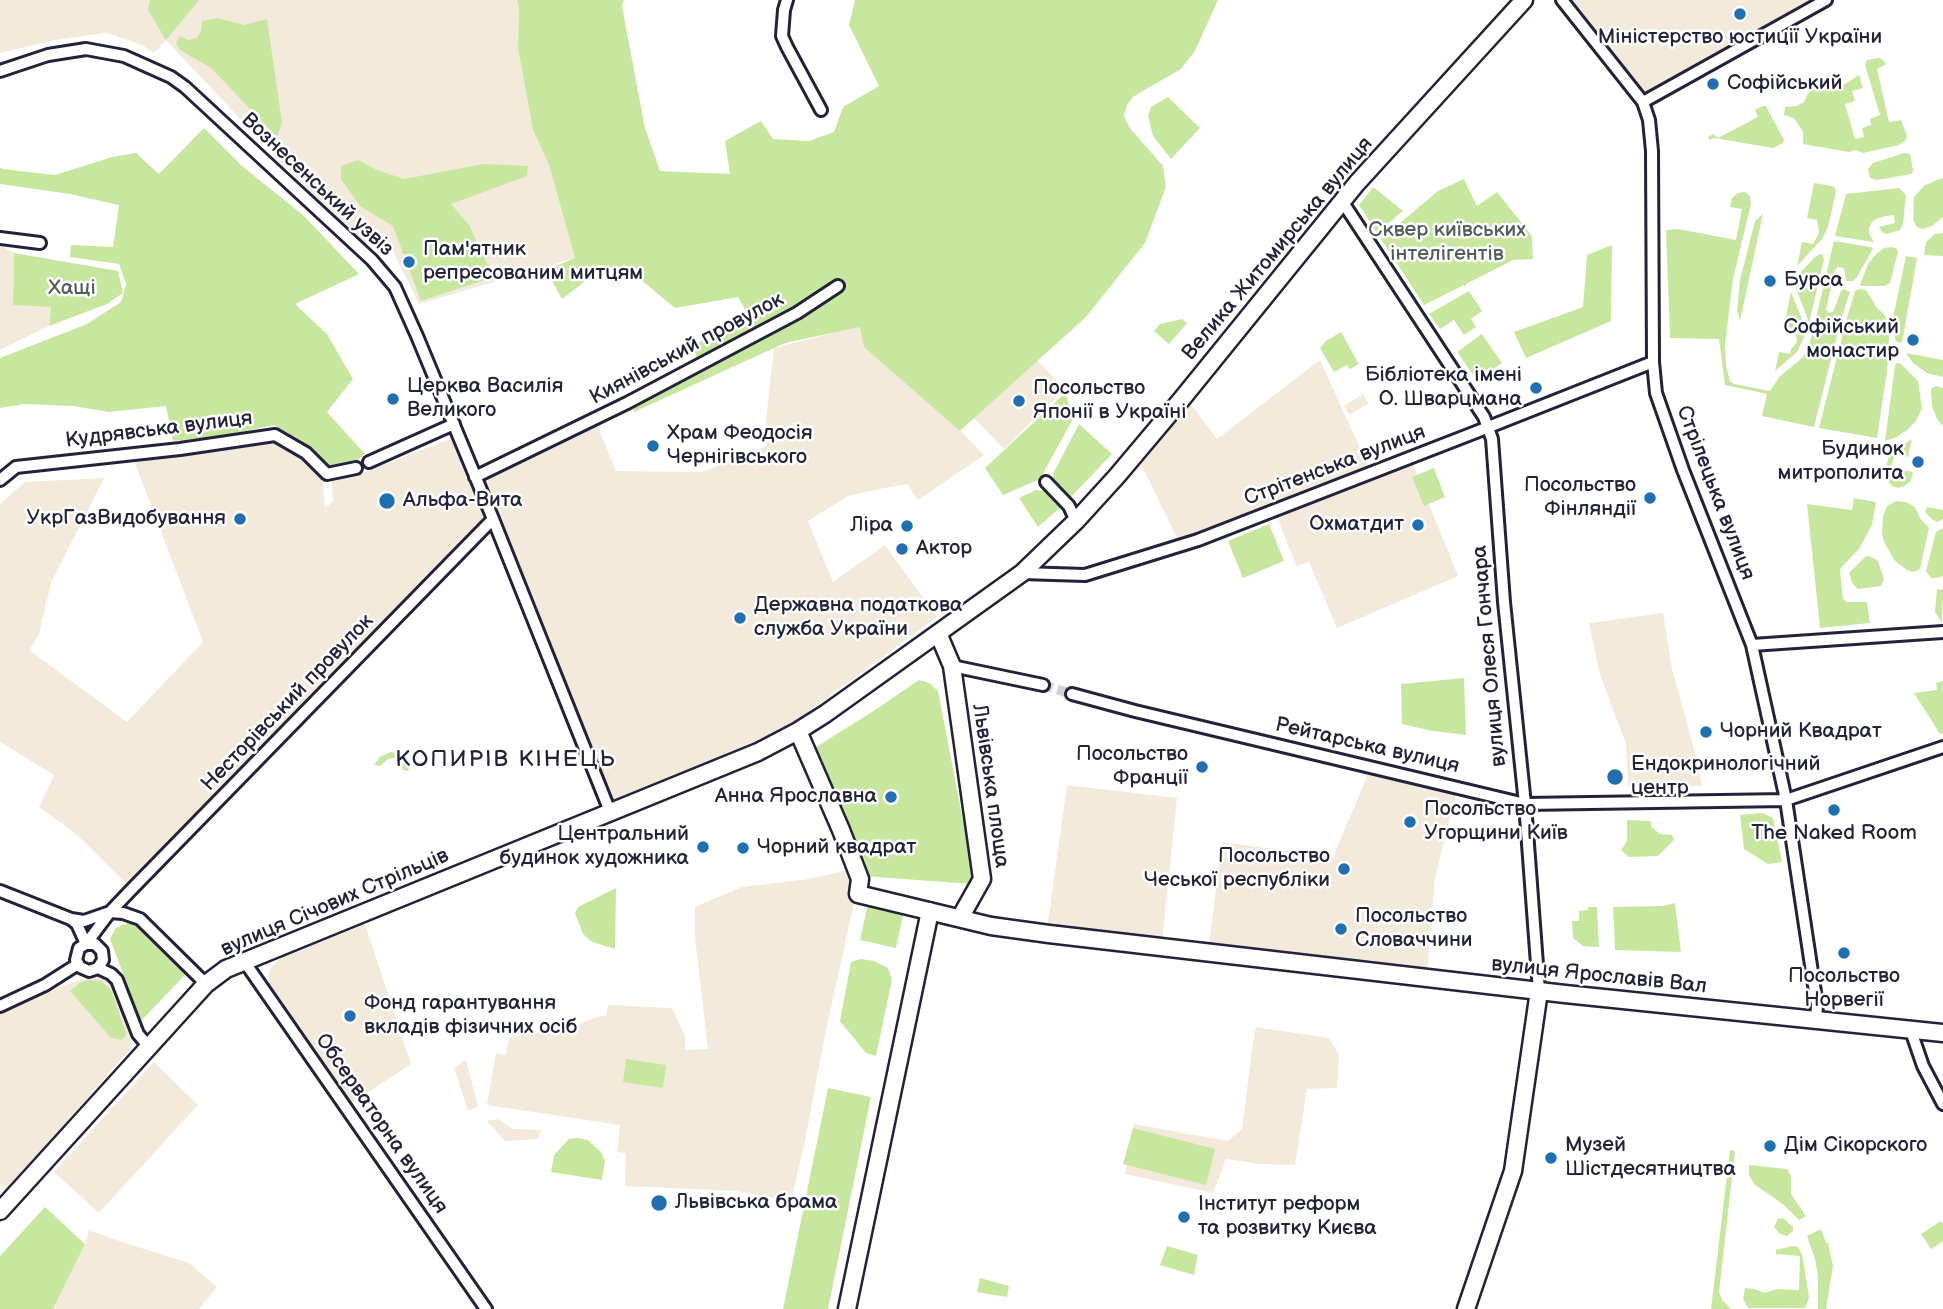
<!DOCTYPE html>
<meta charset="utf-8">
<style>
body{margin:0}
canvas{display:block;background:#fff}
</style>
<canvas width="1943" height="1309"></canvas>
<script>
const context = document.querySelector('canvas').getContext('2d');
context.lineJoin = 'round';
function fillPath(path, color) {
  context.fillStyle = color;
  context.fill(path, 'evenodd');
}
function poly(rows) {
  const path = new Path2D();
  for (const r of rows) {
    path.moveTo(r[0], r[1]);
    for (let i = 2; i < r.length; i += 2) path.lineTo(r[i], r[i + 1]);
  }
  return path;
}
function strokePath(path, color, width, dash) {
  context.strokeStyle = color;
  context.lineWidth = width;
  context.lineCap = dash ? 'butt' : 'round';
  context.setLineDash(dash || []);
  context.stroke(path);
}
function write(font, color, halo, rows, align = 'center') {
  context.font = font + ' "Balsamiq Sans",sans-serif';
  context.lineWidth = 5;
  context.setLineDash([]);
  context.textBaseline = 'middle';
  context.strokeStyle = halo;
  context.fillStyle = color;
  for (const [text, x, y, turn = 0] of rows) {
    context.save();
    context.translate(x, y);
    context.rotate((+turn || 0) * Math.PI / 180);
    context.textAlign = isNaN(turn) ? turn : align;
    if (halo) context.strokeText(text, 0, 0);
    context.fillText(text, 0, 0);
    context.restore();
  }
}
fillPath(poly([
 [0,0,517,0,519,7,518,49,533,130,549,165,575,258,419,304,388,241,367,244,360,242,279,160,166,40,154,53,142,45,107,33,55,40,0,53],
 [1571,0,1811,0,1644,94,1640,91],
 [0,245,14,253,13,305,51,306,49,326,0,350],
 [860,326,984,455,918,500,907,484,879,489,848,496,808,521,833,582,885,545,937,617,801,717,771,734,618,801,610,799,578,722,484,478,596,423,616,471,702,472,767,446,766,421,774,348],
 [1034,357,1065,389,1004,449,971,415],
 [1320,360,1370,470,1180,544,1139,460,1187,399,1217,439],
 [1363,394,1368,404,1349,415,1344,406],
 [452,438,483,515,479,525,321,689,127,884,75,833,39,807,54,775,0,742,0,504,25,482,104,478,51,583,39,634,29,650,127,722,203,642,133,458,283,443,322,473,325,508,333,502,331,477,361,470,363,473],
 [1412,462,1458,576,1337,628,1309,562,1296,566,1276,513],
 [1663,613,1672,669,1694,748,1702,786,1628,786,1626,744,1600,675,1589,623],
 [1369,772,1456,794,1435,878,1427,973,1290,958,1209,945,1222,842,1333,857],
 [1067,785,1177,798,1162,942,1047,929],
 [853,869,855,899,825,1035,804,1146,791,1201,736,1191,625,1186,626,1153,617,1152,620,1125,487,1105,496,1053,506,1055,509,1037,569,1028,599,1016,606,1016,608,1005,672,1008,685,1036,685,1050,708,1049,695,938,695,907,742,887,809,879],
 [365,924,411,1064,350,1104,272,993,268,983,269,972,272,966,279,959],
 [96,977,105,977,112,983,130,1038,131,1048,7,1190,0,1184,0,1009,82,979],
 [1255,1027,1329,1038,1339,1055,1337,1088,1307,1089,1295,1165,1260,1164,1226,1159,1213,1193,1125,1174,1134,1124,1228,1141,1242,1129],
 [466,1060,478,1106,468,1111,454,1068],
 [154,1062,198,1105,99,1213,54,1172],
 [498,1119,513,1129,541,1130,538,1139,505,1141,487,1121],
 [89,1230,122,1242,189,1263,217,1287,199,1309,53,1309,85,1244]
]), '#f3eadc');
fillPath(poly([
 [150,0,199,0,166,40,148,10],
 [517,0,624,0,622,6,645,128,660,171,730,174,725,141,761,121,773,139,809,141,834,132,843,107,879,86,849,25,855,0,1218,0,1195,51,1181,69,1141,92,1133,97,1127,105,1124,116,1129,127,1163,166,1166,187,1145,243,1086,317,960,431,864,347,860,327,785,343,634,412,631,406,701,369,693,347,746,311,738,297,675,308,640,279,600,270,562,299,546,270,575,258,549,165,533,130,518,49,519,7],
 [217,18,244,25,267,19,282,122,277,137,211,68,180,50,176,43,180,36,188,40,197,38,201,31,202,21],
 [1878,58,1882,59,1886,64,1877,69,1889,122,1901,120,1907,136,1906,140,1899,145,1863,153,1856,150,1849,152,1803,144,1803,132,1794,118,1784,115,1785,107,1797,106,1804,102,1808,93,1823,84,1834,91,1859,75,1863,88,1852,91,1855,101,1845,104,1855,139,1864,137,1862,128,1871,125,1870,119,1880,115,1865,65,1867,60],
 [1168,97,1200,128,1171,159,1153,136,1148,116,1151,107],
 [1763,106,1766,106,1784,140,1783,143,1773,148,1714,138,1709,140,1708,137,1713,134,1718,138,1758,117,1755,110],
 [204,128,242,166,303,215,359,274,295,304,327,334,353,379,327,412,365,454,351,465,330,468,295,437,274,425,227,435,173,441,166,406,109,412,73,406,24,404,0,408,0,358,87,324,121,302,126,284,119,264,70,257,71,245,113,247,119,205,70,194,0,184,0,167,2,169,55,175,112,157,136,153,159,174],
 [1904,153,1910,154,1913,170,1912,174,1877,180,1870,178,1868,169,1873,163],
 [358,160,377,170,404,179,484,164,528,166,527,176,451,204,469,225,490,270,485,280,421,301,393,226,360,206,341,179,341,166],
 [1943,178,1943,217,1932,226,1922,229,1917,227,1913,220,1914,197,1925,185],
 [1464,179,1477,206,1497,192,1532,236,1533,259,1513,260,1466,284,1465,287,1464,285,1424,305,1381,239,1438,191],
 [1814,183,1832,186,1835,188,1836,192,1828,227,1822,239,1797,266,1802,242,1813,244,1819,233,1817,220,1807,218],
 [1373,187,1403,211,1377,233,1359,205],
 [1899,188,1906,195,1903,224,1900,230,1886,234,1882,232,1879,227,1895,223,1894,215,1885,216,1876,219,1872,222,1869,228,1870,235,1874,242,1835,236,1846,194],
 [1745,192,1750,196,1751,204,1733,279,1725,345,1726,366,1730,381,1734,384,1770,391,1780,376,1800,360,1806,353,1812,335,1834,241,1871,247,1873,249,1857,277,1853,281,1846,281,1844,268,1838,267,1835,270,1826,310,1829,313,1833,312,1841,291,1844,289,1850,292,1841,320,1814,427,1762,416,1767,394,1725,385,1719,339,1670,338,1666,230,1678,229,1736,240,1742,209,1730,207,1732,198,1738,193],
 [1763,214,1740,321,1737,311,1740,280,1755,221],
 [1943,233,1943,256,1924,255,1926,242,1935,234],
 [1612,245,1611,321,1526,358,1514,332,1583,307,1587,255],
 [1892,247,1897,249,1898,252,1890,283,1884,286,1862,286,1860,285,1868,264,1874,256,1884,248],
 [14,253,118,271,123,293,107,304,49,326,51,307,13,305],
 [1822,253,1824,260,1809,323,1796,288,1800,273,1815,257],
 [1906,256,1917,258,1902,343,1897,342,1895,339,1893,318],
 [1858,289,1866,290,1877,308,1884,314,1886,318,1889,338,1887,372,1877,438,1819,428,1846,321,1855,291],
 [1469,291,1482,311,1471,319,1476,327,1464,335,1454,320,1440,329,1429,314],
 [1791,292,1806,329,1806,333,1797,352,1775,371,1779,352,1790,354,1791,349,1797,342,1795,329,1784,326],
 [1182,319,1187,323,1169,344,1154,331,1160,324],
 [1341,332,1359,364,1350,369,1347,365,1334,372,1320,348,1326,341],
 [1482,334,1502,363,1477,380,1457,352],
 [1906,353,1943,360,1943,377,1927,373,1913,363],
 [1897,363,1901,364,1918,381,1922,408,1916,421,1907,430,1897,437,1885,441,1895,366],
 [1936,386,1943,388,1943,426,1937,419,1932,406,1931,391,1932,388],
 [1065,393,1074,417,1040,479,1003,495,985,468],
 [1079,424,1112,454,1069,499,1056,487,1053,481,1053,474],
 [1912,439,1908,457,1895,454,1891,468,1913,472,1911,481,1904,486,1898,488,1892,486,1888,481,1885,471,1890,453],
 [1434,468,1445,497,1424,506,1412,477],
 [1036,490,1045,491,1052,495,1062,506,1038,527,1019,498],
 [1854,498,1876,502,1872,525,1859,549,1840,569,1843,599,1847,602,1867,602,1870,623,1820,628,1807,504,1852,510],
 [1896,501,1906,502,1915,507,1920,518,1929,528,1920,569,1914,572,1907,570,1895,561,1884,542,1882,533,1883,517,1887,506],
 [1927,507,1943,510,1943,519,1937,522,1933,520,1925,512],
 [1269,524,1284,561,1243,578,1228,541],
 [1943,528,1943,576,1937,578,1931,578,1926,571,1935,535,1937,531],
 [1866,556,1870,556,1878,561,1884,579,1881,586,1858,589,1852,583,1849,573],
 [1937,589,1943,590,1942,623,1935,612],
 [1464,678,1466,735,1433,731,1402,724,1401,684],
 [919,680,929,683,938,691,974,877,971,884,863,876,849,826,816,747,872,712],
 [1943,681,1943,733,1940,734,1914,693,1937,690,1936,683],
 [391,752,398,754,407,762,409,771,403,770,401,761,393,758,388,759,380,766,374,765,380,757],
 [1762,813,1773,818,1782,862,1768,864,1744,849,1740,815],
 [1627,820,1651,821,1651,826,1655,830,1660,834,1672,835,1674,840,1658,856,1629,857,1621,850,1627,841],
 [616,888,615,949,592,942,583,934,575,913,578,907],
 [868,903,904,911,896,948,860,940],
 [1675,903,1681,952,1615,950,1613,907,1663,906],
 [1588,907,1597,907,1599,947,1583,946,1573,938,1572,921,1579,921,1579,911,1588,910],
 [129,923,137,926,186,974,141,1021,110,939,115,929,121,925],
 [861,959,874,961,888,968,892,980,876,1056,866,1053,840,1021,851,962],
 [88,980,101,981,111,990,126,1033,125,1037,121,1040,110,1037,70,991,81,982],
 [626,1059,666,1065,663,1088,623,1082],
 [828,1088,871,1097,828,1309,783,1309],
 [1133,1128,1215,1149,1206,1185,1123,1164],
 [578,1138,588,1140,601,1152,605,1161,602,1180,551,1172,554,1155,569,1139],
 [1730,1150,1735,1151,1719,1292,1722,1300,1731,1309,1711,1309],
 [1749,1165,1787,1169,1791,1176,1791,1194,1806,1216,1799,1220,1784,1205,1754,1184,1749,1175],
 [45,1207,85,1244,53,1309,0,1309,0,1256],
 [1783,1218,1793,1227,1793,1231,1787,1236,1780,1234,1774,1227,1778,1219],
 [1941,1221,1943,1224,1943,1241,1931,1249,1921,1234],
 [1821,1229,1826,1243,1828,1243,1833,1266,1826,1309,1818,1309,1818,1276,1815,1259,1807,1236],
 [1167,1246,1198,1255,1194,1275,1160,1265],
 [1792,1246,1798,1247,1802,1254,1809,1297,1805,1308,1748,1308,1743,1299,1745,1288,1754,1289,1765,1293,1777,1289,1799,1290,1800,1256,1776,1254,1776,1250],
 [980,1278,1009,1286,1007,1297,977,1292]
]), '#c8e79e');
strokePath(poly([
 [1043,685,1072,694]
]), '#d3d3d8', 10, [10, 5]);
const street = poly([
 [787,0,784,10,782,36,787,47,821,110],
 [1562,0,1643,102,1649,120,1652,151,1653,362,1656,393,1683,470,1752,645,1786,800,1817,1005,1816,1021],
 [0,71,48,55,86,49,124,56,171,77,185,87,372,260,395,287,417,336,493,519,611,814],
 [1643,102,1826,0],
 [1342,201,1484,417,1492,439,1504,602,1525,804,1539,991],
 [0,238,40,243],
 [369,462,454,424],
 [475,477,627,403,797,313,838,286],
 [0,480,16,467,180,449,275,435,306,453,327,474,356,468],
 [1046,482,1069,506,1076,521],
 [1022,573,1085,575,1198,540,1476,432,1653,362],
 [1752,645,1943,632],
 [952,666,1043,685],
 [1072,694,1135,711,1525,804,1786,800,1943,747],
 [0,891,71,919,77,924,86,944],
 [71,919,84,921,110,912,123,913,140,919,206,984],
 [86,944,95,944,102,951,103,960,98,968],
 [244,961,486,1309],
 [98,968,89,971,80,967,76,960,79,948,86,944,110,912,130,891,493,519],
 [98,968,111,974,117,980,138,1034,149,1047],
 [0,1006,45,985,78,964],
 [1911,1031,1923,1066,1943,1104]
]);
const secondary = poly([
 [938,633,952,666,982,879,960,918],
 [798,731,841,830,860,879,858,894,991,926,1049,934,1565,994,1943,1033],
 [0,1211,206,984,226,969,758,752,798,731,825,714,1022,573,1076,521,1117,476,1181,400,1357,183,1524,0],
 [847,1309,930,911],
 [1466,1309,1513,1171,1539,991]
]);
strokePath(street, '#22223b', 16);
strokePath(secondary, '#22223b', 21);
strokePath(street, '#fff', 10);
strokePath(secondary, '#fff', 16);
for (const [x, y, r, color] of [
 [1740,14,7,"#1f6fb2"],
 [1713,84,7,"#1f6fb2"],
 [409,262,7,"#1f6fb2"],
 [1770,281,7,"#1f6fb2"],
 [1913,340,7,"#1f6fb2"],
 [1536,388,7,"#1f6fb2"],
 [393,399,7,"#1f6fb2"],
 [1019,401,7,"#1f6fb2"],
 [653,446,7,"#1f6fb2"],
 [1918,462,7,"#1f6fb2"],
 [1650,498,7,"#1f6fb2"],
 [387,501,9,"#1f6fb2"],
 [240,519,7,"#1f6fb2"],
 [1418,525,7,"#1f6fb2"],
 [907,526,7,"#1f6fb2"],
 [902,549,7,"#1f6fb2"],
 [740,618,7,"#1f6fb2"],
 [1706,732,7,"#1f6fb2"],
 [1202,767,7,"#1f6fb2"],
 [1615,777,9,"#1f6fb2"],
 [891,797,7,"#1f6fb2"],
 [1834,810,7,"#1f6fb2"],
 [1410,822,7,"#1f6fb2"],
 [703,847,7,"#1f6fb2"],
 [743,848,7,"#1f6fb2"],
 [1344,869,7,"#1f6fb2"],
 [1341,929,7,"#1f6fb2"],
 [1844,953,7,"#1f6fb2"],
 [350,1016,7,"#1f6fb2"],
 [1770,1146,7,"#1f6fb2"],
 [1551,1158,7,"#1f6fb2"],
 [659,1203,9,"#1f6fb2"],
 [1184,1217,7,"#1f6fb2"]
]) {
  const dot = new Path2D();
  dot.arc(x, y, r, 0, 2 * Math.PI);
  context.fillStyle = color;
  context.fill(dot);
  strokePath(dot, '#fff', 2.5);
}
write('21px', '#22223b', '#fff', [
 ["Міністерство юстиції України",1740,38,"center"],
 ["Софійський",1727,84],
 ["Пам'ятник",423,250],
 ["репресованим митцям",423,274],
 ["Бурса",1784,281],
 ["Софійський",1899,328,"right"],
 ["монастир",1899,352,"right"],
 ["Бібліотека імені",1522,376,"right"],
 ["О. Шварцмана",1522,400,"right"],
 ["Церква Василія",407,387],
 ["Великого",407,411],
 ["Посольство",1033,389],
 ["Японії в Україні",1033,413],
 ["Храм Феодосія",667,434],
 ["Чернігівського",667,458],
 ["Будинок",1904,450,"right"],
 ["митрополита",1904,474,"right"],
 ["Посольство",1636,486,"right"],
 ["Фінляндії",1636,510,"right"],
 ["Альфа-Вита",403,501],
 ["УкрГазВидобування",226,519,"right"],
 ["Охматдит",1404,525,"right"],
 ["Ліра",893,526,"right"],
 ["Актор",916,549],
 ["Державна податкова",754,606],
 ["служба України",754,630],
 ["Чорний Квадрат",1720,732],
 ["Посольство",1188,755,"right"],
 ["Франції",1188,779,"right"],
 ["Ендокринологічний",1631,765],
 ["центр",1631,789],
 ["Анна Ярославна",877,797,"right"],
 ["Посольство",1424,810],
 ["Угорщини Київ",1424,834],
 ["The Naked Room",1834,834,"center"],
 ["Центральний",689,835,"right"],
 ["будинок художника",689,859,"right"],
 ["Чорний квадрат",757,848],
 ["Посольство",1330,857,"right"],
 ["Чеської республіки",1330,881,"right"],
 ["Посольство",1355,917],
 ["Словаччини",1355,941],
 ["Посольство",1844,977,"center"],
 ["Норвегії",1844,1001,"center"],
 ["Фонд гарантування",364,1004],
 ["вкладів фізичних осіб",364,1028],
 ["Музей",1565,1146],
 ["Шістдесятництва",1565,1170],
 ["Дім Сікорского",1784,1146],
 ["Львівська брама",675,1203],
 ["Інститут реформ",1198,1205],
 ["та розвитку Києва",1198,1229]
], 'left');
write('21px', '#22223b', '#fff', [
 ["Вознесенський узвіз",317,185,43],
 ["Велика Житомирська вулиця",1278,249,-50],
 ["Киянівський провулок",687,349,-28],
 ["Кудрявська вулиця",159,430,-7],
 ["Стрітенська вулиця",1335,466,-21],
 ["Стрілецька вулиця",1715,493,69],
 ["вулиця Олеся Гончара",1490,656,-95],
 ["Несторівський провулок",288,703,-46],
 ["Рейтарська вулиця",1367,746,13],
 ["Львівська площа",990,786,82],
 ["вулиця Січових Стрільців",335,903,-23],
 ["вулиця Ярославів Вал",1599,976,6],
 ["Обсерваторна вулиця",381,1124,55]
]);
write('21px', '#545d59', '#fff', [
 ["Сквер київських",1447,231],
 ["інтелігентів",1447,255],
 ["Хащі",72,289]
]);
context.letterSpacing = '2px';
write('23px', '#22223b', '#fff', [
 ["КОПИРІВ КІНЕЦЬ",506,760]
]);
context.letterSpacing = '0px';
</script>
